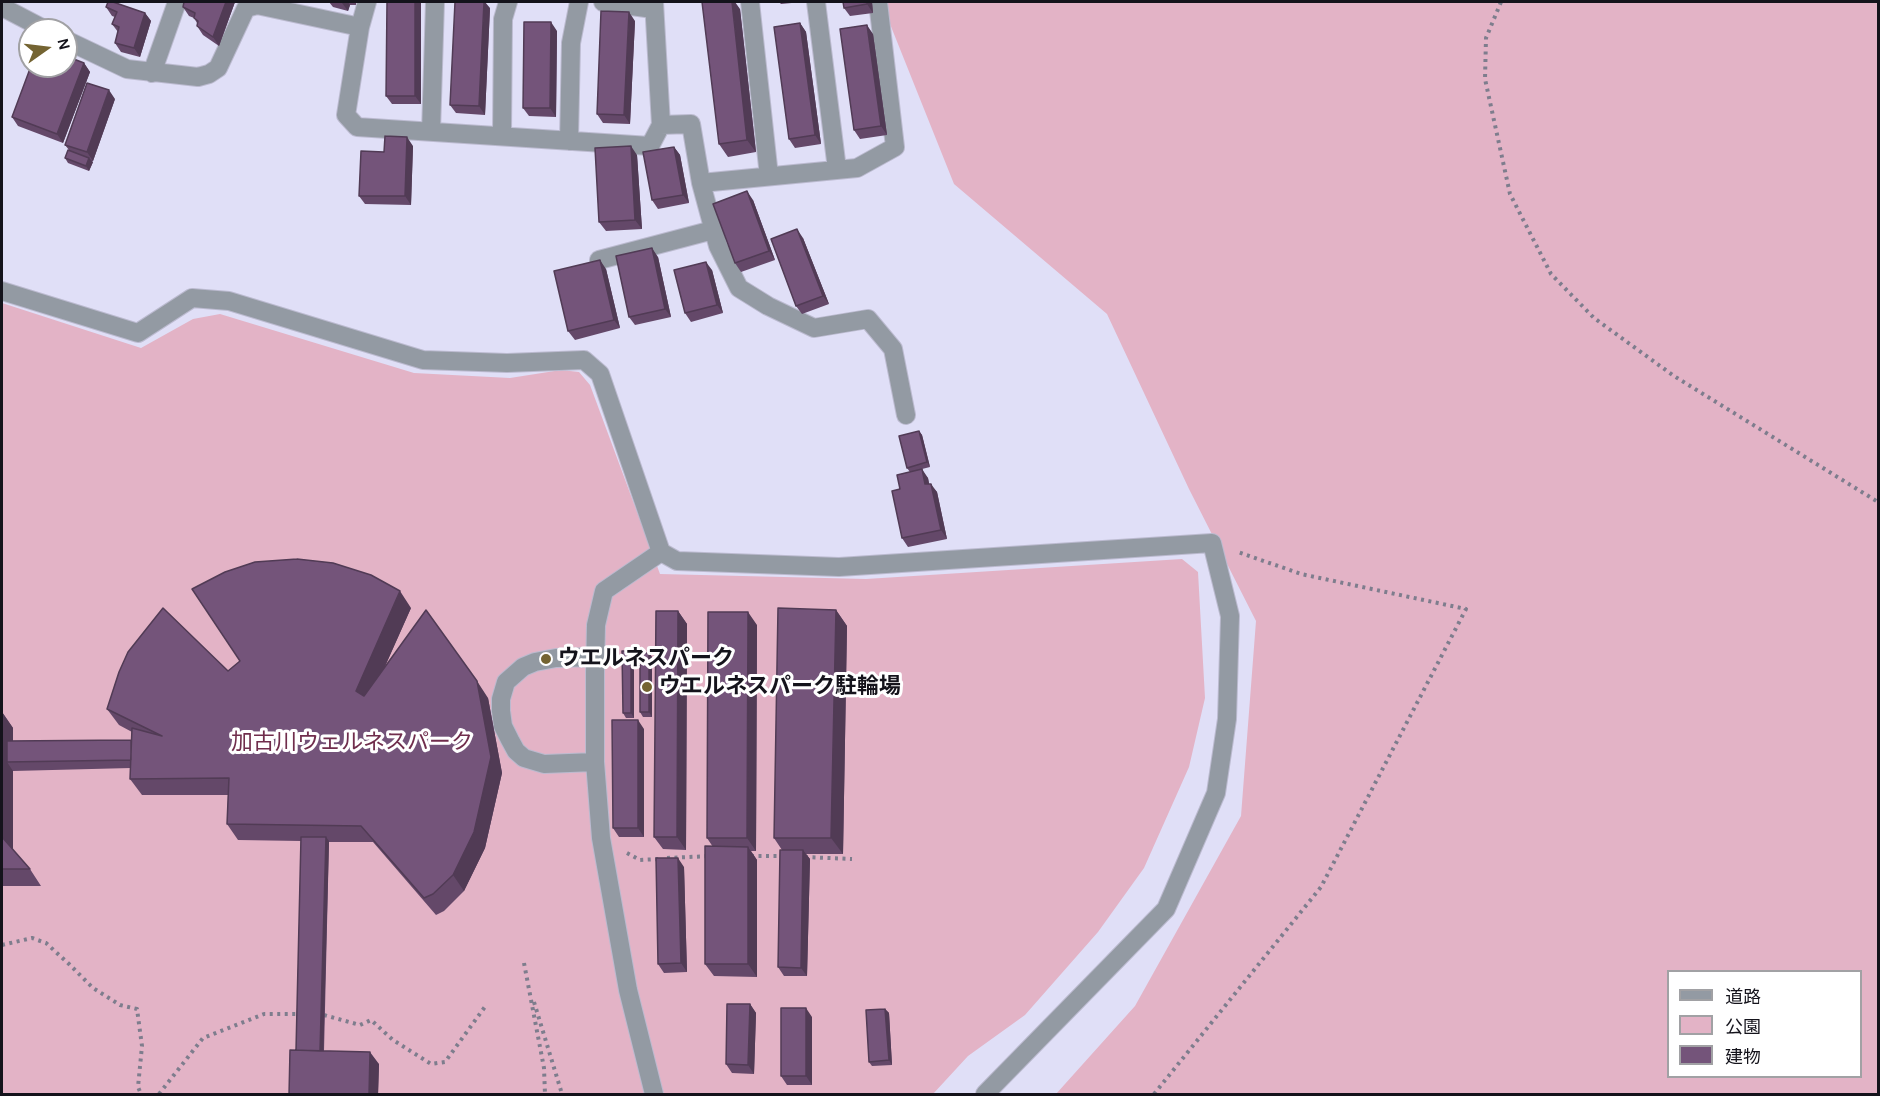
<!DOCTYPE html>
<meta charset="utf-8">
<style>
body{margin:0}
#map{position:relative;width:1880px;height:1096px;overflow:hidden;background:#e0dff7;font-family:Karla,"Noto Sans JP",sans-serif}
canvas{display:block}
.frame{position:absolute;inset:0;border:3px solid #14131b;pointer-events:none}
.legend{position:absolute;left:1667px;top:970px;width:195px;height:108px;box-sizing:border-box;background:#fff;border:2px solid #a1a1a4;margin:0;padding:8px 10px;list-style:none;font-size:18px;color:#14131b}
.legend li{display:flex;align-items:center;gap:12px;height:30px}
.legend b{width:30px;border:2px solid #a1a1a4}
.north{position:absolute;left:18px;top:18px;width:60px;height:60px;box-sizing:border-box;background:#fff;border:2px solid #a1a1a4;border-radius:50%;rotate:76deg;font-size:16px;font-weight:700;line-height:24px;text-align:center;color:#14131b}
.north::after{content:'';display:block;margin:auto;width:21px;height:27px;background:#746432;clip-path:polygon(50% 0,100% 100%,50% 72%,0 100%)}
</style>
<div id="map">
<canvas width="1880" height="1096"></canvas>
<div class="frame"></div>
<ul class="legend">
<li><b style="height:8px;background:#939aa3"></b>道路</li>
<li><b style="height:16px;background:#e3b3c6"></b>公園</li>
<li><b style="height:16px;background:#74547a"></b>建物</li>
</ul>
<div class="north">N</div>
</div>
<script>
const context = document.querySelector('canvas').getContext('2d');
context.lineJoin = 'round';
function fillPath(path, color) {
  context.fillStyle = color;
  context.fill(path, 'evenodd');
}
function poly(rows) {
  const path = new Path2D();
  for (const r of rows) {
    path.moveTo(r[0], r[1]);
    for (let i = 2; i < r.length; i += 2) path.lineTo(r[i], r[i + 1]);
  }
  return path;
}
function strokePath(path, color, width, dash) {
  context.strokeStyle = color;
  context.lineWidth = width;
  context.lineCap = dash ? 'butt' : 'round';
  context.setLineDash(dash || []);
  context.stroke(path);
}
function write(font, color, halo, rows, align = 'center') {
  context.font = font + ' Karla,"Noto Sans JP",sans-serif';
  context.lineWidth = 6;
  context.setLineDash([]);
  context.textBaseline = 'middle';
  context.strokeStyle = halo;
  context.fillStyle = color;
  for (const [text, x, y, turn = 0] of rows) {
    context.save();
    context.translate(x, y);
    context.rotate((+turn || 0) * Math.PI / 180);
    context.textAlign = isNaN(turn) ? turn : align;
    if (halo) context.strokeText(text, 0, 0);
    context.fillText(text, 0, 0);
    context.restore();
  }
}
fillPath(poly([
 [883,2,1878,2,1878,1094,1056,1094,1135,1006,1241,816,1256,621,1189,489,1107,314,954,184,882,4],
 [1668,972,1860,972,1860,1076,1668,1076],
 [2,303,141,348,193,319,220,314,414,373,510,378,561,370,579,372,590,385,660,574,866,579,1182,559,1198,572,1205,698,1189,767,1144,868,1098,932,1025,1015,968,1056,933,1094,2,1094]
]), '#e3b3c6');
const minor = poly([
 [367,2,360,27,346,115,357,127,650,146,661,125],
 [603,2,653,9],
 [654,2,661,125,691,124,701,183,718,246,739,288,768,306,814,328,868,319,893,349,906,415],
 [750,2,769,176],
 [816,2,837,169],
 [2,7,46,30],
 [66,40,127,69,198,77,209,74,218,68,246,8,257,5,360,27],
 [152,73,177,2],
 [431,132,435,2],
 [502,135,503,19,508,2],
 [569,141,571,43,579,2],
 [701,183,857,168,895,147,878,2],
 [599,260,713,230],
 [2,291,138,333,192,298,229,301,423,360,507,363,584,360,600,374,661,552,677,561,839,567,1212,543,1230,616,1227,719,1216,793,1166,909,985,1094],
 [595,657,556,658,535,662,523,667,506,682,501,699,501,711,503,726,510,740,516,751,524,758,544,764,595,762],
 [654,1094,628,990,601,838,595,762,595,672,596,625,604,591,661,552]
]);
strokePath(minor, '#bbbacf', 20);
strokePath(poly([
 [1501,2,1486,38,1485,79,1510,194,1551,274,1594,318,1674,376,1878,502],
 [627,853,640,860,660,859],
 [751,856,783,856],
 [805,857,852,859],
 [667,858,711,856],
 [2,945,32,938,46,943,69,964,93,988,120,1005,137,1009,142,1046,138,1087,141,1094],
 [524,963,544,1068,545,1094],
 [534,1002,562,1094],
 [324,1015,360,1025,371,1020,393,1040,431,1064,445,1062,487,1004],
 [159,1094,203,1038,264,1014,300,1014],
 [1154,1094,1321,887,1466,609,1301,574,1238,552]
]), '#7e7d8d', 4, [3, 4.5]);
strokePath(minor, '#939aa3', 18);
fillPath(poly([
 [235,2,219,46,203,35,197,26,197,23,194,18,189,16,183,7],
 [329,2,356,2,356,5,350,5,348,11,333,7],
 [421,2,421,104,392,104,386,96],
 [779,2,802,2,781,4],
 [872,2,873,13,850,16,844,8],
 [106,7,145,13,151,21,140,57,121,52,115,43,118,32,112,24,115,17,112,16],
 [490,8,485,115,456,113,450,105],
 [740,9,756,152,728,157,719,144],
 [635,21,630,124,603,123,597,114],
 [800,23,806,32,821,144,795,148,789,139],
 [557,31,556,117,529,116,523,108],
 [873,34,887,135,860,139,854,130],
 [84,63,90,72,63,143,18,126,12,117],
 [115,99,93,161,91,161,93,162,89,171,68,163,65,158,69,150,65,145],
 [413,146,411,205,365,204,359,196,384,152],
 [674,147,680,155,689,203,658,209,652,200],
 [637,155,642,229,606,231,599,222],
 [753,200,775,260,741,272,735,263],
 [803,238,829,304,802,314,796,306],
 [658,257,671,317,635,325,629,317],
 [606,269,620,328,575,340,568,331],
 [712,270,723,313,691,322,685,313],
 [919,431,922,435,930,467,918,470,928,478,929,484,937,492,947,539,908,547,902,538,900,489,910,472,907,468],
 [411,608,385,666,488,698,502,773,485,848,464,891,444,911,436,915,373,842,329,842,324,1051,379,1064,378,1095,289,1095,296,1050,301,841,238,840,227,824,228,795,142,795,130,779,131,768,13,771,13,850,30,869,41,886,2,886,2,712,13,728,13,741,131,740,132,732,119,725,107,709,228,671],
 [836,610,847,626,843,854,806,854,810,859,807,976,784,976,778,967,782,850,774,838],
 [678,611,687,624,686,850,663,849,654,837],
 [757,625,756,851,751,851,757,860,757,977,714,976,705,964,713,847,707,838],
 [649,653,652,657,652,717,643,717,640,712],
 [634,655,634,718,626,718,623,713],
 [644,729,644,837,619,837,613,828],
 [684,867,687,972,664,973,658,964],
 [750,1004,756,1013,754,1074,732,1073,726,1064],
 [885,1009,889,1013,892,1065,872,1066,869,1062],
 [812,1017,812,1085,787,1085,781,1076]
]), '#644869');
fillPath(poly([
 [226,2,235,2,219,46,213,37],
 [415,2,421,2,421,104,415,96],
 [484,2,485,2,490,8,485,115,479,106],
 [732,2,735,2,740,9,756,152,747,140],
 [867,2,872,2,873,13,867,4],
 [342,3,342,2,348,2,350,5,348,11],
 [629,12,635,21,630,124,624,115],
 [145,13,151,21,140,57,134,48],
 [551,22,557,31,556,117,550,108],
 [800,23,806,32,821,144,815,135],
 [867,25,873,34,887,135,881,126],
 [84,63,90,72,63,143,57,134],
 [109,90,115,99,93,161,87,152],
 [407,137,413,146,411,205,405,196],
 [631,146,637,155,642,229,635,220],
 [674,147,680,155,689,203,683,195],
 [89,158,93,162,89,171,86,166],
 [747,191,753,200,775,260,769,251],
 [797,229,803,238,829,304,823,296],
 [652,248,658,257,671,317,665,309],
 [600,260,606,269,620,328,614,320],
 [706,262,712,270,723,313,717,305],
 [919,431,922,435,930,467,927,462],
 [922,469,928,478,931,493,925,484],
 [931,484,937,492,947,539,941,530],
 [400,591,411,608,367,707,356,691],
 [836,610,847,626,843,854,831,838],
 [678,611,687,624,686,850,677,837],
 [748,612,757,625,756,851,747,838],
 [631,651,634,655,634,718,631,713],
 [649,653,652,657,652,717,649,712],
 [477,681,488,698,502,773,485,848,464,891,453,875],
 [2,712,13,728,13,762,7,762,13,771,13,853,2,837],
 [638,720,644,729,644,837,638,828],
 [326,837,329,841,323,1064,320,1059],
 [748,847,757,860,757,977,748,964],
 [803,850,810,859,807,976,801,968],
 [678,858,684,867,687,972,681,963],
 [750,1004,756,1013,754,1074,748,1065],
 [806,1008,812,1017,812,1085,806,1076],
 [885,1009,889,1013,892,1065,889,1060],
 [370,1052,379,1064,378,1095,369,1095]
]), '#513b55');
const building = poly([
 [108,2,113,2,145,13,134,48,115,43,119,27,112,24,117,12,106,7,108,2],
 [184,2,226,2,213,37,197,26,198,21,194,18,195,13,183,7,184,2],
 [387,2,415,2,415,96,386,96,387,2],
 [455,2,484,2,479,106,450,105,455,2],
 [702,2,732,2,747,140,719,144,702,2],
 [843,2,867,2,867,4,844,8,843,2],
 [601,11,629,12,624,115,597,114,601,11],
 [524,22,551,22,550,108,523,108,524,22],
 [800,23,815,135,789,139,774,27,800,23],
 [867,25,881,126,854,130,840,29,867,25],
 [66,56,84,63,57,134,12,117,31,66,66,66,66,56],
 [87,83,109,90,87,152,65,145,87,83],
 [385,136,407,137,405,196,359,196,361,151,384,152,385,136],
 [631,146,635,220,599,222,595,148,631,146],
 [674,147,683,195,652,200,643,152,674,147],
 [68,150,89,158,86,166,65,158,68,150],
 [747,191,769,251,735,263,713,204,747,191],
 [797,229,823,296,796,306,771,239,797,229],
 [652,248,665,309,629,317,616,256,652,248],
 [600,260,614,320,568,331,554,271,600,260],
 [706,262,717,305,685,313,674,270,706,262],
 [919,431,927,462,907,468,899,436,919,431],
 [922,469,925,484,931,484,941,530,902,538,892,491,900,489,897,475,922,469],
 [297,559,333,563,371,575,400,591,356,691,364,696,426,610,477,681,491,757,474,832,453,875,433,894,424,898,361,826,227,824,229,778,130,779,132,728,162,736,107,709,119,672,128,652,163,608,228,671,240,661,192,589,225,572,255,562,297,559],
 [778,608,836,610,831,838,774,838,778,608],
 [656,611,678,611,677,837,654,837,656,611],
 [708,612,748,612,747,838,707,838,708,612],
 [622,651,631,651,631,713,623,713,622,651],
 [640,653,649,653,649,712,640,712,640,653],
 [612,720,638,720,638,828,613,828,612,720],
 [131,740,131,760,7,762,7,741,131,740],
 [2,769,2,837,30,869,2,869,2,769],
 [301,837,326,837,320,1051,296,1050,301,837],
 [705,846,748,847,748,964,705,964,705,846],
 [780,850,803,850,801,968,778,967,780,850],
 [656,858,678,858,681,963,658,964,656,858],
 [727,1004,750,1004,748,1065,726,1064,727,1004],
 [781,1008,806,1008,806,1076,781,1076,781,1008],
 [885,1009,889,1060,869,1062,866,1010,885,1009],
 [290,1050,370,1052,369,1095,289,1095,290,1050]
]);
fillPath(building, '#74547a');
strokePath(building, '#513b55', 1.5);
for (const [x, y, r, color] of [
 [546,659,6,"#746432"],
 [647,687,6,"#746432"]
]) {
  const dot = new Path2D();
  dot.arc(x, y, r, 0, 2 * Math.PI);
  context.fillStyle = color;
  context.fill(dot);
  strokePath(dot, '#fff', 2);
}
write('bold 22px', '#14131b', '#fff', [
 ["ウエルネスパーク",558,659],
 ["ウエルネスパーク駐輪場",659,687]
], 'left');
write('22px', '#702d4c', '#fff', [
 ["加古川ウェルネスパーク",352,743]
]);
</script>
